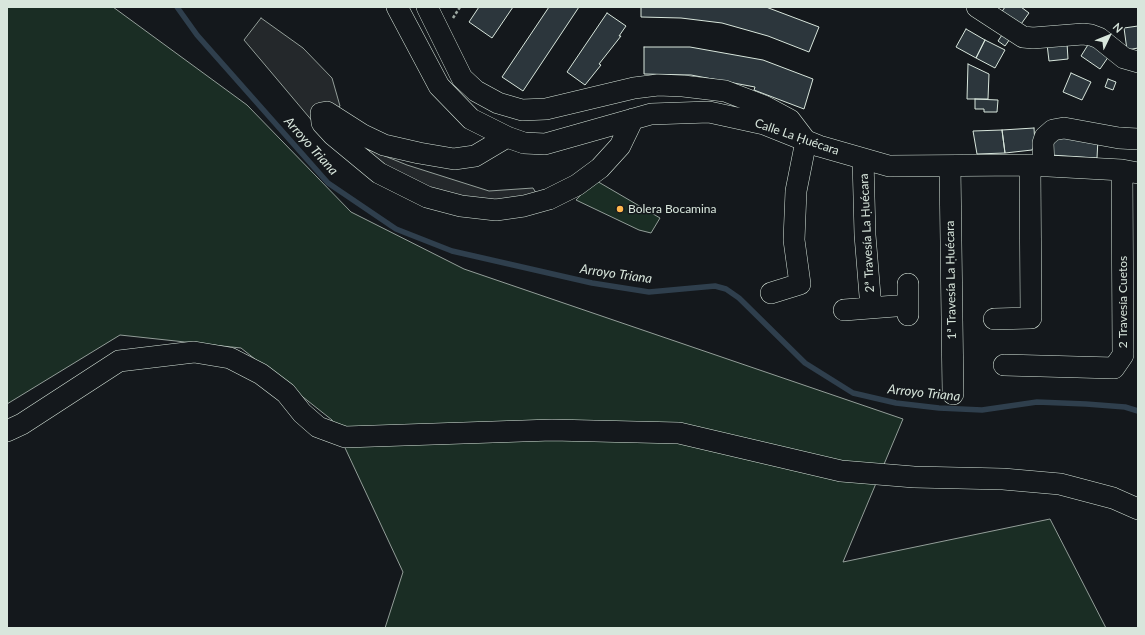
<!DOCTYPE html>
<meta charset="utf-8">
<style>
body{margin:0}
#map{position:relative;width:1145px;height:635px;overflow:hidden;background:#14181c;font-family:Lato,sans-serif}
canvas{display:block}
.frame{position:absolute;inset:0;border:8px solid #d8e6dc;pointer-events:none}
.north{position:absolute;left:1089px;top:16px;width:40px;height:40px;-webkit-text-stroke:3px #14181c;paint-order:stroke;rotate:47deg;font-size:11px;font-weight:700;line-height:16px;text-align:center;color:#d8e6dc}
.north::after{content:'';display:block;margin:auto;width:14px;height:18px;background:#d8e6dc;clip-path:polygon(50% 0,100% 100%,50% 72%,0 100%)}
</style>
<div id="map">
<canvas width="1145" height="635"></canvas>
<div class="frame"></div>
<div class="north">N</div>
</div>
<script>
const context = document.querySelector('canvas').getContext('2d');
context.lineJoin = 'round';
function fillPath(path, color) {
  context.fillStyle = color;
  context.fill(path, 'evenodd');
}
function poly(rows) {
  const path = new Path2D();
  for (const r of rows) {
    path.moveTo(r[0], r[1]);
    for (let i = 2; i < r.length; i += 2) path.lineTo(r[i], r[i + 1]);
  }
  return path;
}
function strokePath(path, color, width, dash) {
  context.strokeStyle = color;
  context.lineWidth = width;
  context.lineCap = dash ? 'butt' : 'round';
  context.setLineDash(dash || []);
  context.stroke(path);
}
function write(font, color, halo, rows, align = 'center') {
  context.font = font + ' Lato,sans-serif';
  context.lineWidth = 3;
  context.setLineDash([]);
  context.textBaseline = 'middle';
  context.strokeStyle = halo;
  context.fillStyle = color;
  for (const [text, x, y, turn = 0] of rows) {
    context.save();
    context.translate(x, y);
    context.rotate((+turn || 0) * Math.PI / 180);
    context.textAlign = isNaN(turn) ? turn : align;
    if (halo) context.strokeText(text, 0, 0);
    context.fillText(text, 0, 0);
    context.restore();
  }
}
const green = poly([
 [7,7,113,7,247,105,351,212,464,269,903,419,843,562,1050,519,1106,628,385,628,403,572,332,420,241,348,120,335,7,404,7,7],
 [595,180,660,218,651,233,639,230,576,200,595,180]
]);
fillPath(green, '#1a2d24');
strokePath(green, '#939e99', 1);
const parking = poly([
 [261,18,303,48,332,78,340,106,319,129,244,40,261,18],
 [370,150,407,165,489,191,533,188,538,196,461,206,362,159,370,150]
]);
fillPath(parking, '#24282b');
strokePath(parking, '#939e99', 1);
strokePath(poly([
 [177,7,197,35,328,183,396,229,452,251,592,283,649,292,715,286,726,289,739,298,805,363,853,393,896,403,939,408,982,410,1037,402,1086,404,1125,407,1138,411]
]), '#2f3f4d', 5.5);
const building = poly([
 [479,7,513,7,492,38,469,22,479,7],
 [549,7,579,7,523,91,502,77,549,7],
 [641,7,766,7,819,27,809,52,768,36,722,23,681,18,641,17,641,7],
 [1005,7,1021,7,1029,13,1019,27,1001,13,1005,7],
 [607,13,626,26,619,36,621,36,599,64,601,65,585,85,567,72,607,13],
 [1138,26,1138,48,1127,50,1124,28,1138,26],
 [966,29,985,40,976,58,956,47,966,29],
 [1002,35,1012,36,1005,46,998,41,1002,35],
 [985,40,1005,50,995,68,976,58,985,40],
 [1091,40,1111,53,1100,69,1081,56,1091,40],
 [1067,43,1068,59,1049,61,1047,44,1067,43],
 [644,47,690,47,763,60,813,79,804,109,754,90,755,87,691,75,644,74,644,47],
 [968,64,989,74,988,99,967,99,968,64],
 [1071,73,1091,82,1082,100,1063,92,1071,73],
 [1108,79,1116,82,1113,90,1105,87,1108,79],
 [975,99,998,100,997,112,984,112,984,109,975,109,975,99],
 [1034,128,1035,144,1032,150,1005,153,1002,130,1034,128],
 [1002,130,1005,153,977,154,973,131,1002,130],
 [1062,131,1098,139,1097,158,1050,155,1051,140,1062,131]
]);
fillPath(building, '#2c363c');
strokePath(building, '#d8e6dc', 1);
const minor = poly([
 [397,7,439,86,471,119,507,137,524,143,545,144,651,114,709,112,764,124,819,146,889,166,1030,165,1122,170,1138,173],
 [427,7,462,78,476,91,498,103,522,110,546,109,634,88,658,85,683,86,725,91,764,106,790,120,806,141,796,191,794,240,800,284,771,293],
 [977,7,1023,37,1033,38,1083,34,1091,35,1099,38,1124,58,1138,62],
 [507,137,475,156,454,159,419,153,384,145,363,135,327,112,321,113,322,123,333,135,379,173,427,197,461,206,496,210,524,206,549,199,577,185,600,168,620,146,633,119],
 [863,159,865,235,871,308],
 [950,166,953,394],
 [1044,166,1043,143,1045,137,1053,130,1064,128,1119,138,1138,139],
 [908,284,908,315],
 [844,310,908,305],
 [994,319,1031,318,1030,165],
 [1004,365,1114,368,1123,355,1122,170],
 [7,431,22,424,119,361,194,352,230,358,261,374,286,393,302,413,318,427,345,437,552,430,679,433,841,471,914,477,1003,479,1060,484,1113,498,1138,509]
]);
strokePath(minor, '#d8e6dc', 22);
strokePath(poly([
 [453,18,460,7]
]), '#9da8a2', 2.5, [3, 2]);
strokePath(minor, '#14181c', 21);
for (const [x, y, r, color] of [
 [620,209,4,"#ffb74d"]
]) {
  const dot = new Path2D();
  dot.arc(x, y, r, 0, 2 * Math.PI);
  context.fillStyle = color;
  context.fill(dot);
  strokePath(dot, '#14181c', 1.5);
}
write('12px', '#d8e6dc', '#14181c', [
 ["Calle La Ḥuécara",797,137,19],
 ["2ª Travesía La Ḥuécara",867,233,-93],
 ["1ª Travesía La Ḥuécara",951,280,-91],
 ["2 Travesía Cuetos",1123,302,-90]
]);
write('12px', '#d8e6dc', '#14181c', [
 ["Bolera Bocamina",628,209]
], 'left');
write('italic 13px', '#d8e6dc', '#14181c', [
 ["Arroyo Triana",311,146,48],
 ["Arroyo Triana",616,274,8],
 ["Arroyo Triana",924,393,6]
]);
</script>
